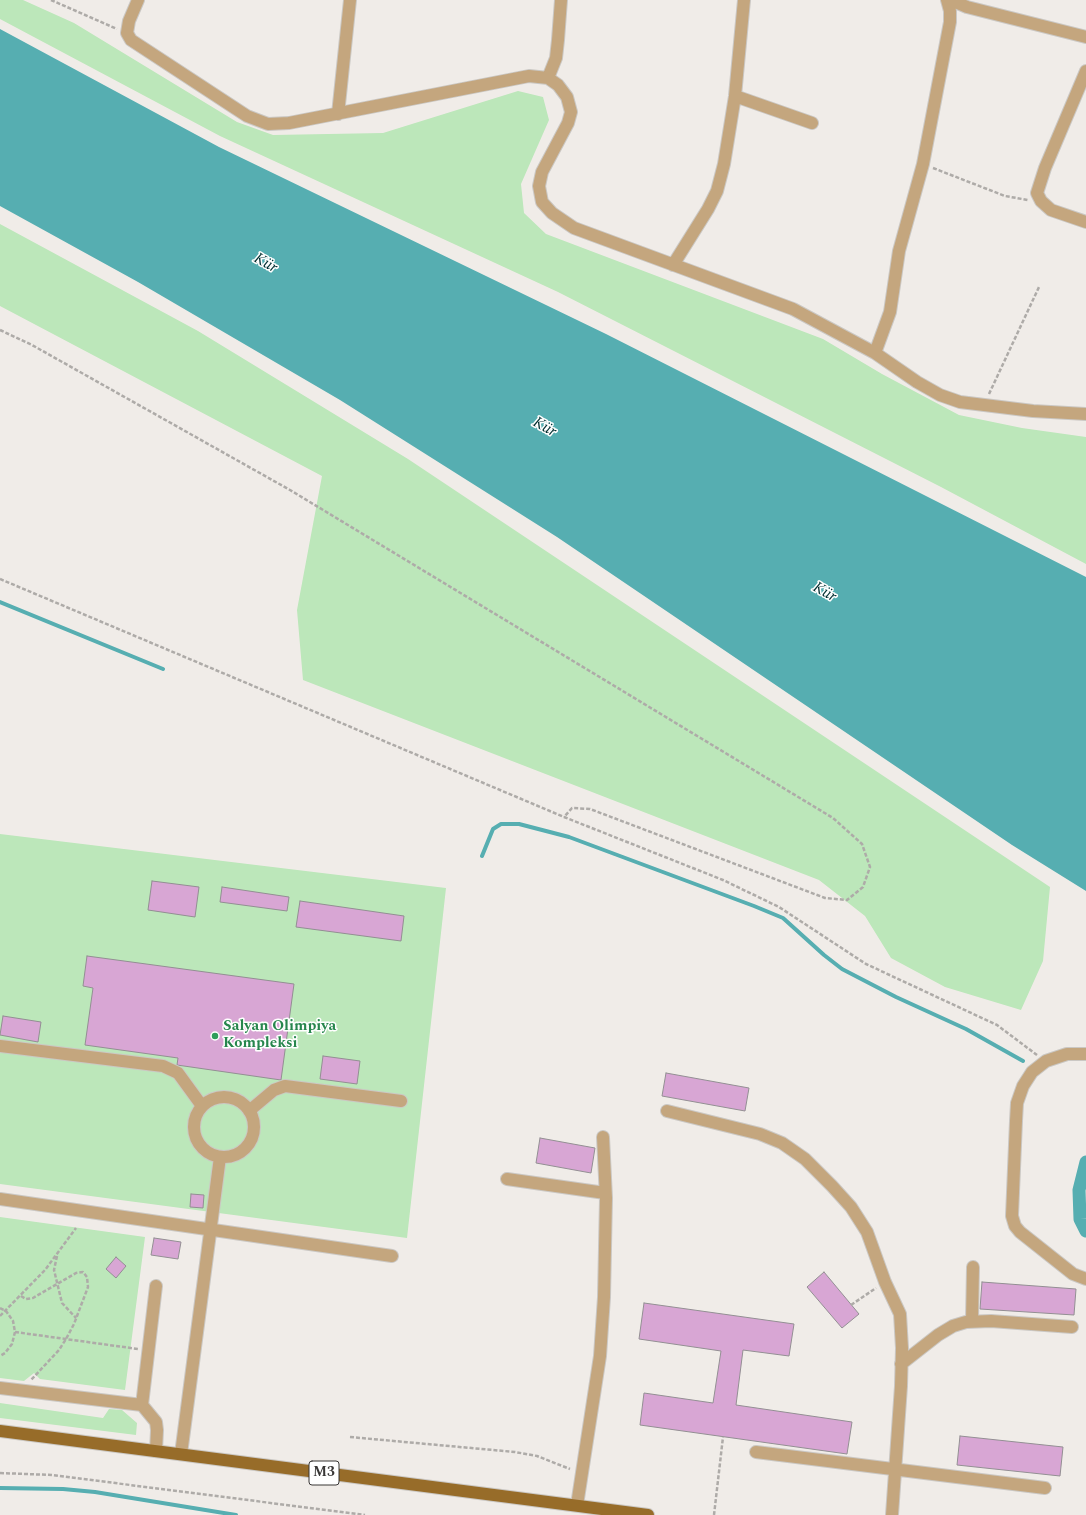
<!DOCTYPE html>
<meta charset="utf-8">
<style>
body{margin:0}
canvas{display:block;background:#f0ece8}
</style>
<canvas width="1086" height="1515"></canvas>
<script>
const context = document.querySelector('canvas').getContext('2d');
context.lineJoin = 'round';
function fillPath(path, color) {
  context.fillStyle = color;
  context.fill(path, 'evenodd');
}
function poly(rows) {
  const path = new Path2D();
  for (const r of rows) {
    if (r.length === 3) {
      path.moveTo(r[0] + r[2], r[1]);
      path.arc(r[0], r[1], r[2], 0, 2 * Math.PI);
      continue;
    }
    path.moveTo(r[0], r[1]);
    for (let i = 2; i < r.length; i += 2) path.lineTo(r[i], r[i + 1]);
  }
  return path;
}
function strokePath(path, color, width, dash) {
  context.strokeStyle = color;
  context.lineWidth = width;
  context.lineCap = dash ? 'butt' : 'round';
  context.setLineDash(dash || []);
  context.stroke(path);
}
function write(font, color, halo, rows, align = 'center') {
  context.font = font + ' Spectral,serif';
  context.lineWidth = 3;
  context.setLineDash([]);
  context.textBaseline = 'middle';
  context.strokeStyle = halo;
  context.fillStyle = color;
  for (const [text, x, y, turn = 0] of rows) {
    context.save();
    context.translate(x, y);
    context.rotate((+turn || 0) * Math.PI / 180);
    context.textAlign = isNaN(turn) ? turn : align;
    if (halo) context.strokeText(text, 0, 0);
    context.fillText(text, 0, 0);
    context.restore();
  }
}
fillPath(poly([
 [0,0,23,0,74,23,237,122,273,135,383,133,518,91,543,97,549,120,521,184,524,213,546,234,823,339,882,374,959,415,1022,428,1086,437,1086,564,941,487,558,292,220,136,0,19],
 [0,224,198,331,408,459,1050,887,1043,961,1021,1010,945,987,891,958,865,916,819,880,303,680,297,610,322,476,0,306],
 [0,834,446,888,407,1238,0,1184],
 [0,1217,145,1237,125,1390,40,1379,34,1373,24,1381,0,1378],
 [0,1403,103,1418,109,1409,122,1410,137,1423,136,1435,0,1418]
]), '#bce7ba');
fillPath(poly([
 [0,29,219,147,606,334,1086,577,1086,891,1012,845,557,537,340,400,138,282,0,206]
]), '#56aeb1');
strokePath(poly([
 [0,602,163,669],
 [482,856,493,829,501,824,519,824,569,837,754,906,783,918,824,955,842,969,896,997,966,1029,1023,1061],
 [0,1488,63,1489,95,1492,236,1515]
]), '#56aeb1', 4);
strokePath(poly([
 [1086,1162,1079,1190,1080,1219,1086,1231]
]), '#56aeb1', 13);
const building = poly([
 [152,881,199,887,195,917,148,910,152,881],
 [222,887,289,897,287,911,220,902,222,887],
 [300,901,404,916,401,941,296,927,300,901],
 [87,956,294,984,281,1080,177,1065,178,1058,85,1045,93,988,83,986,87,956],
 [3,1016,41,1022,38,1042,0,1035,3,1016],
 [323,1056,360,1061,357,1084,320,1079,323,1056],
 [666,1073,749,1088,745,1111,662,1096,666,1073],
 [540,1138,595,1148,591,1173,536,1163,540,1138],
 [191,1194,204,1195,203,1208,190,1207,191,1194],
 [154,1238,181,1242,178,1259,151,1255,154,1238],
 [116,1257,126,1266,116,1278,106,1269,116,1257],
 [824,1272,859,1314,842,1328,807,1287,824,1272],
 [982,1282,1076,1289,1074,1315,980,1309,982,1282],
 [644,1303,794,1324,789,1356,743,1350,736,1405,852,1422,847,1454,640,1425,644,1393,713,1403,721,1351,639,1339,644,1303],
 [960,1436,1063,1447,1060,1476,957,1465,960,1436]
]);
fillPath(building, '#d8a6d4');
strokePath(building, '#938f93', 1);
const minor = poly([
 [138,0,129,21,127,33,131,40,247,116,268,124,289,123,529,76,548,78,558,85,567,97,571,112,568,123,542,172,539,186,542,202,552,213,574,228,793,309,875,353,917,382,940,395,960,402,1033,411,1086,414],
 [951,0,967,7,1086,37],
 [1086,71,1045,168,1037,193,1041,201,1051,210,1086,222],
 [548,78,556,58,558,40,561,0],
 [735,96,812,123],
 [338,114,350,0],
 [673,265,708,209,717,191,724,164,735,96,744,0],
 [875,353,890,312,899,251,923,164,950,22,950,11,947,0],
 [0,1046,163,1066,178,1073,202,1106],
 [1086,1054,1067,1054,1046,1061,1032,1072,1023,1086,1017,1103,1016,1121,1012,1216,1015,1226,1020,1232,1073,1274,1086,1279],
 [224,1127,30],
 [249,1111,274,1090,285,1086,401,1101],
 [667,1111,760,1134,782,1143,805,1159,832,1186,851,1207,867,1232,885,1282,900,1314,902,1348,901,1386,892,1515],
 [507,1179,605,1193],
 [0,1199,392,1256],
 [972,1321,973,1267],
 [901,1364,938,1335,953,1326,966,1322,991,1321,1072,1327],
 [0,1388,142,1405,156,1422,157,1430,156,1451],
 [142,1405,156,1286],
 [756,1452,1045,1488],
 [181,1454,220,1157],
 [577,1505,600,1356,604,1297,606,1198,603,1137]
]);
const major = poly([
 [0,1431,648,1515]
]);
strokePath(minor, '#cbc8c4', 14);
strokePath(major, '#cbc8c4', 14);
strokePath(poly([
 [51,0,117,29],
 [933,168,1005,196,1028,200],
 [0,330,32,345,290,490,833,818,862,844,870,867,863,887,847,900,825,898,590,809,572,808,564,817],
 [989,394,1039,287],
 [0,579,564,817,723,880,779,907,866,964,997,1025,1037,1055],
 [57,1256,54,1270,62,1303,76,1318],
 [21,1296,26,1299,33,1298,76,1273,83,1272,87,1277,88,1287,74,1324,66,1339,59,1350,31,1380],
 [851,1305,876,1288],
 [0,1308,6,1311,13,1321,15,1332,12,1344,5,1353,0,1356],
 [0,1316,45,1270,76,1228],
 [15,1332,138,1349],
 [350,1437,515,1452,537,1456,570,1469],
 [0,1473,52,1475,365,1515],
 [714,1515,723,1437]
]), '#aeaba8', 2.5, [4, 2]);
strokePath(minor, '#c4a67e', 12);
strokePath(major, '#976c29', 12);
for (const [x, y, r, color] of [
 [215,1036,4,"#2e9e5b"]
]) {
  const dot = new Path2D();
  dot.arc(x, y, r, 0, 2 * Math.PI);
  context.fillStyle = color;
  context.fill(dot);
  strokePath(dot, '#fff', 1.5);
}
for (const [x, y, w] of [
 [324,1473,30]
]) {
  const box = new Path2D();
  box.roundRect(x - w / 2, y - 12, w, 24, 3);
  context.fillStyle = '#fff';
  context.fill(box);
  strokePath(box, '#383635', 1);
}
write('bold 14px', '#383635', null, [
 ["M3",324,1473]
]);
write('bold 15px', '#27864d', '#fff', [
 ["Salyan Olimpiya",223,1027],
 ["Kompleksi",223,1044]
], 'left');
write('italic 16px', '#033032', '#fff', [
 ["Kür",265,264,30],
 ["Kür",544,428,30],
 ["Kür",824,593,30]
]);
</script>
